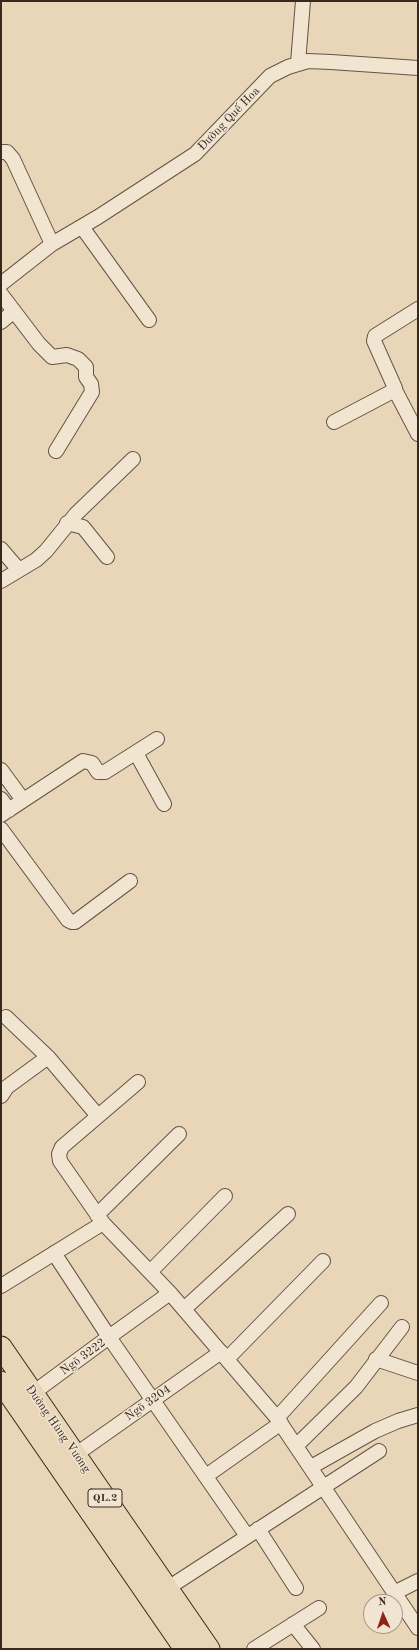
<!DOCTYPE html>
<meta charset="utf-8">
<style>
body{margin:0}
#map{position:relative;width:419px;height:1650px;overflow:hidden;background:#e9d6b8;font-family:"Old Standard TT",serif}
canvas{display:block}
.frame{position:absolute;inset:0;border:2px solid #38291f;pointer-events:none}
.north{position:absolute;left:363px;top:1594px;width:40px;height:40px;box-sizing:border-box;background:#f1e4d1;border:1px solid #a7998a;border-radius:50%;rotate:357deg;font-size:11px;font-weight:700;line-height:16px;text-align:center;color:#38291f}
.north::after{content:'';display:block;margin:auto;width:14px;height:18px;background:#8f2418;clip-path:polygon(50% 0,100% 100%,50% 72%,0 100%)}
</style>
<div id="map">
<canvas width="419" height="1650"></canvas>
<div class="frame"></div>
<div class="north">N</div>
</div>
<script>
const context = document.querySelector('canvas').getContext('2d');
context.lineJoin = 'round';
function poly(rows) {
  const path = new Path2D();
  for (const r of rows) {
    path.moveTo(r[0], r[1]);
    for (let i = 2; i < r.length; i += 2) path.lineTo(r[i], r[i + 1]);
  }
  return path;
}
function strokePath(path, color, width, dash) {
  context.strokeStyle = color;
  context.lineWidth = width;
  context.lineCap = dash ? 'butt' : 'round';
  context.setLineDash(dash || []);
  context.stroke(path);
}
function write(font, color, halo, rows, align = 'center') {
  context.font = font + ' "Old Standard TT",serif';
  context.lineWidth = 3;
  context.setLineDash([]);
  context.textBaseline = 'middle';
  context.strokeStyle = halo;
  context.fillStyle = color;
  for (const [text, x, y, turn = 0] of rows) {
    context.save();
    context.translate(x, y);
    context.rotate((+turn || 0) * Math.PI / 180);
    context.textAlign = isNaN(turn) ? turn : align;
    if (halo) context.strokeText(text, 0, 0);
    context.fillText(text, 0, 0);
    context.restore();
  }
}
const minor = poly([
 [298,63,303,1],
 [1,152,7,152,13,159,52,244],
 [82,227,149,320],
 [1,284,52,244,98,217,195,154,270,76,288,67,308,61,331,62,418,68],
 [1,294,39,344,52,357,67,355,78,359,86,367,86,377,91,384,92,392,56,451],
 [1,322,14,311],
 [395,390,418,434],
 [334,422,395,390,395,388,374,341,375,336,418,309],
 [67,523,83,527,107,557],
 [1,549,19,570],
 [1,581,36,560,46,551,76,514,133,459],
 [136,753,164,804],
 [1,770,23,800],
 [1,799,9,810],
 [1,815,83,761,92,763,98,772,105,772,157,739],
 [1,829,68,920,72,922,75,922,130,881],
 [6,1017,48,1057,98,1116],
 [138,1082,62,1147,59,1154,60,1161,103,1223,170,1293,277,1418,418,1628],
 [1,1096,7,1087,48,1057],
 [97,1215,179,1134],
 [150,1272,225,1196],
 [1,1286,103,1223],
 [170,1293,109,1337,247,1536],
 [184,1309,288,1214],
 [227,1359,323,1261],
 [376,1359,418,1373],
 [33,1393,109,1337,54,1253],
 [277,1418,381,1303],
 [296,1446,356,1387,402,1327],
 [75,1455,221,1352],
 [311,1467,375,1431,398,1421,418,1415],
 [206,1476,281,1423],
 [258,1529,296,1588],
 [168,1588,379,1451],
 [394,1593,418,1581],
 [293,1624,313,1649],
 [254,1649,319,1608]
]);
const highway = poly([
 [1,1347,209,1649],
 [1,1382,185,1649]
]);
strokePath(minor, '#645445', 16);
strokePath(highway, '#38291f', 23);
strokePath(minor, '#f1e4d1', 14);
strokePath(highway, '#e9d6b8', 21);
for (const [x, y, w] of [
 [105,1498,34]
]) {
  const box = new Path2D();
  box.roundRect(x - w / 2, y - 9, w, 18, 3);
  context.fillStyle = '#f1e4d1';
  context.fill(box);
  strokePath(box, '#38291f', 1);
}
write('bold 11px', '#38291f', null, [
 ["QL.2",105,1498]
]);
write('12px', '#38291f', '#f1e4d1', [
 ["Đường Quế Hoa",229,119,-46],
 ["Ngõ 3222",83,1357,-36],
 ["Ngõ 3204",148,1403,-35],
 ["Đường Hùng Vương",58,1429,55]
]);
</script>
